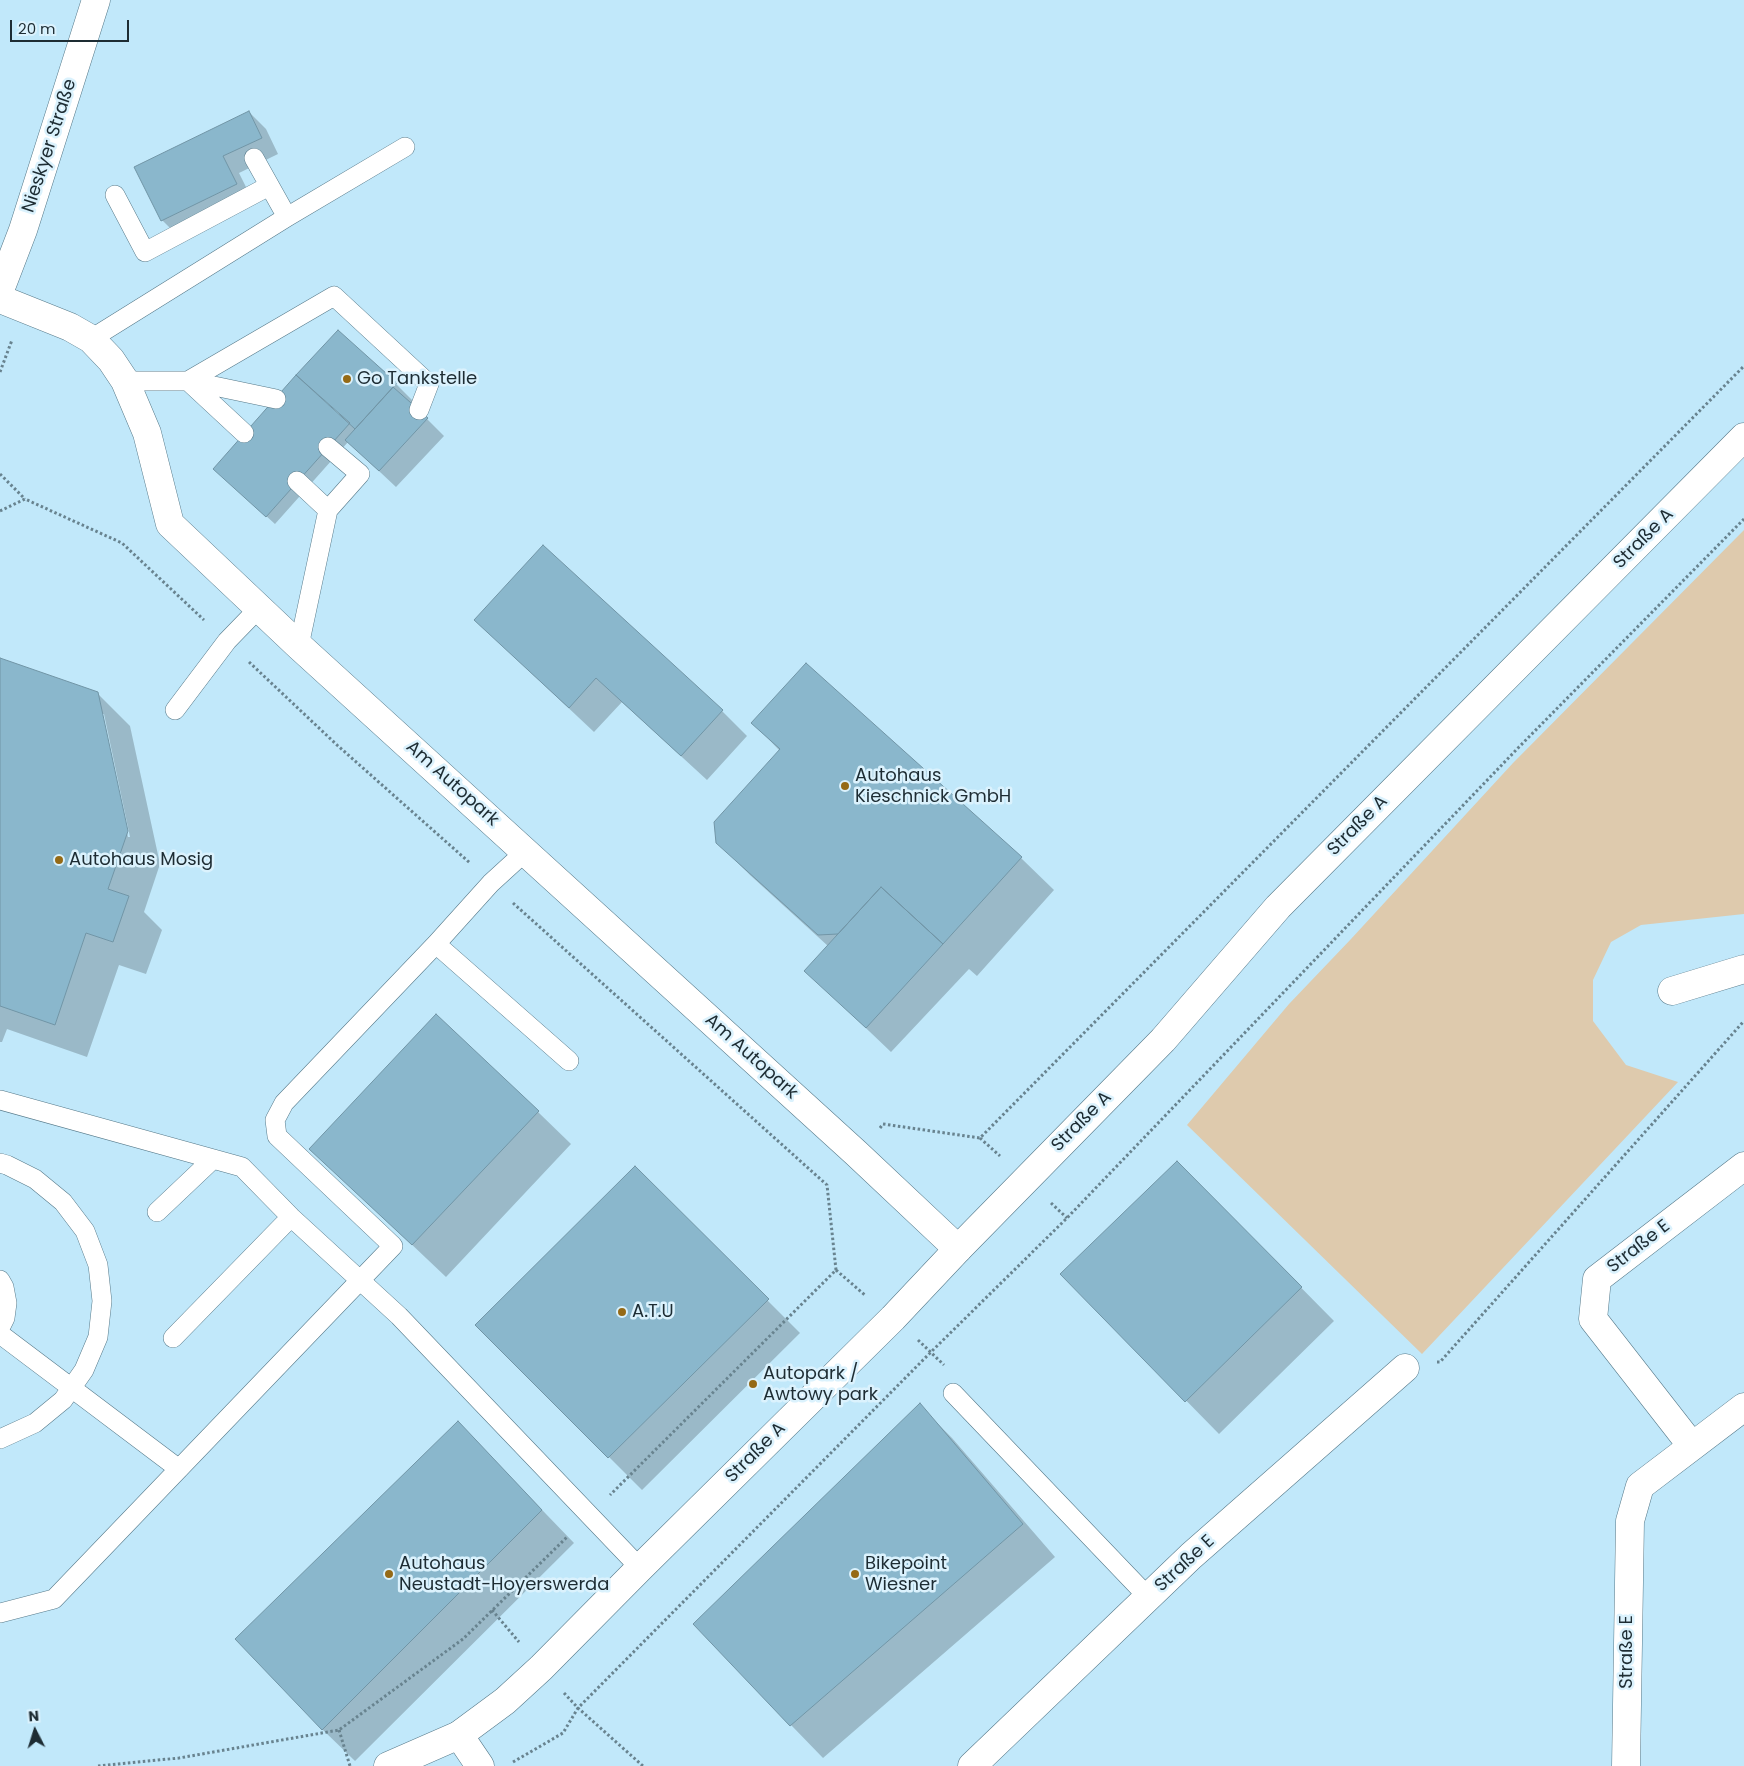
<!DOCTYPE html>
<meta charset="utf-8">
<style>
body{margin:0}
#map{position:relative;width:1744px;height:1766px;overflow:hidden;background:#c1e8fa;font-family:Poppins,sans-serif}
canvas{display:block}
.north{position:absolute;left:10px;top:1706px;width:50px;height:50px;-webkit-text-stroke:4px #dbf2fd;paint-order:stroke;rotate:355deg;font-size:14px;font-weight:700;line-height:20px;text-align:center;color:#1d2c33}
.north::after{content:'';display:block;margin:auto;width:18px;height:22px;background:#1d2c33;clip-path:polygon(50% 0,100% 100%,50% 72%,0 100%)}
.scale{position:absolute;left:10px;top:20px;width:119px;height:22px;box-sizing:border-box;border:2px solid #1d2c33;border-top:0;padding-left:6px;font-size:15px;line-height:18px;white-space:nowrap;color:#1d2c33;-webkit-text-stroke:4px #dbf2fd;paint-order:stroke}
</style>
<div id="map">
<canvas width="1744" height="1766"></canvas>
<div class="north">N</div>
<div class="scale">20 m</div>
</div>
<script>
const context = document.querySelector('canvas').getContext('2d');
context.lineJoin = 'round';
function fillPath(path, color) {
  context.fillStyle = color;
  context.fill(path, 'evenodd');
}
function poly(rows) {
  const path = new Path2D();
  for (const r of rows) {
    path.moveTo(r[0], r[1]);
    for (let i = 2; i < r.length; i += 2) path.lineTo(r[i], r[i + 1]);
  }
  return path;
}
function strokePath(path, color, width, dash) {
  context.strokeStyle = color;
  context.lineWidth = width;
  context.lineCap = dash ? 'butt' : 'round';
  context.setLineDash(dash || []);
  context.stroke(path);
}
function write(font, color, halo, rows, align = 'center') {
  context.font = font + ' Poppins,sans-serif';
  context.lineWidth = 5;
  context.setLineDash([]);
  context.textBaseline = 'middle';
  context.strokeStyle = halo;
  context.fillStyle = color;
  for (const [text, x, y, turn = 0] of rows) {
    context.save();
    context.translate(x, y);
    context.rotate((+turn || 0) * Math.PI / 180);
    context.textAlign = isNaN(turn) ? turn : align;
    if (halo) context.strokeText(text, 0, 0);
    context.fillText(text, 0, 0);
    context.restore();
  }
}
fillPath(poly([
 [1744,530,1744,914,1641,925,1611,942,1593,980,1593,1021,1626,1065,1678,1082,1422,1354,1187,1125,1289,1004,1351,939,1513,763]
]), '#decaad');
fillPath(poly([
 [249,112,266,129,278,154,239,173,253,201,179,237,162,220],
 [396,384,421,409,427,419,444,436,396,487,348,442,275,524,223,477],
 [543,547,722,711,747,736,707,780,622,702,594,732,475,620],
 [0,660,97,693,130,726,160,864,144,912,162,930,146,974,119,965,87,1057,7,1029,2,1042,0,1042],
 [101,714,104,714,130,837,128,837],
 [753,723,1021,858,1054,890,977,976,969,969,891,1052,806,971,828,946,750,875,717,842,780,751],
 [538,1112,571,1144,446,1277,311,1149],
 [1177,1162,1334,1321,1219,1434,1062,1274],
 [635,1168,800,1333,642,1490,477,1325],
 [919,1405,952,1438,1055,1557,823,1758,791,1725],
 [490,1456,574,1543,355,1761,322,1729]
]), '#0003');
const building = poly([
 [249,111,262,138,223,156,237,184,161,221,134,167,249,111],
 [338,330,397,383,355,429,296,375,338,330],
 [296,375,350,423,266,517,213,469,296,375],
 [393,387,428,418,379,471,345,440,393,387],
 [543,545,723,710,681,756,596,678,569,708,474,620,543,545],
 [0,658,98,692,128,831,108,889,129,896,113,942,86,933,55,1025,0,1006,0,658],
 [806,663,1022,857,943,944,881,887,838,934,818,935,716,843,714,822,780,749,751,723,806,663],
 [881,887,943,944,866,1028,804,971,881,887],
 [436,1014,539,1111,412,1245,309,1149,436,1014],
 [1177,1161,1302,1287,1185,1402,1060,1274,1177,1161],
 [635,1166,769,1299,608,1458,475,1325,635,1166],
 [920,1403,1023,1524,790,1726,693,1624,920,1403],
 [458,1421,542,1510,322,1730,235,1639,458,1421]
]);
fillPath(building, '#8ab7cc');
strokePath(building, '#7195a6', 1);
const lane = poly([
 [254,158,287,217],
 [115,195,145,252,269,186],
 [91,339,287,217,405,147],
 [125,381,188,381,244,433],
 [188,381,334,296,429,384,419,410],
 [190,381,276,399],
 [328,447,360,474,328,510],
 [297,481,328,510,299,646],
 [175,710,227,641,259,608],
 [436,944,569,1061],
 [0,1100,242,1167,291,1217,399,1316,640,1568],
 [0,1163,7,1165,35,1179,63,1202,85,1231,98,1265,102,1301,98,1337,84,1370,63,1400,35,1423,0,1439],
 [157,1212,213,1159],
 [0,1280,4,1287,7,1303,5,1318,0,1328],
 [0,1334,179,1469],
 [173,1338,291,1217],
 [953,1393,1149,1598],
 [0,1613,54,1599,393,1246,277,1136,275,1120,284,1103,436,944,491,883,526,851]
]);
const street = poly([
 [0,299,70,327,91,339,111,360,125,381,147,433,170,524,299,646,856,1153,958,1249],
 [1672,991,1744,969],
 [1692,1446,1593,1319,1597,1279,1744,1166],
 [459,1735,480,1766],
 [972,1766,1191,1556,1405,1368],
 [1626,1766,1630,1521,1640,1486,1744,1407]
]);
const secondary = poly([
 [0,290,23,230,96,0],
 [388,1766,459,1735,505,1701,541,1668,640,1568,893,1318,958,1249,1163,1040,1278,907,1744,437]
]);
strokePath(lane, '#567989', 20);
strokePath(street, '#567989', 29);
strokePath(secondary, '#567989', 29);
strokePath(poly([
 [0,372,12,340],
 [0,474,25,499],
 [0,511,25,499,122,543,204,620],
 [249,662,337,745,470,863],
 [513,903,827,1185,836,1270,610,1495],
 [880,1128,883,1124,980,1138,1744,366],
 [980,1138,1000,1156],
 [1051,1203,1067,1218],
 [836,1270,866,1296],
 [918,1340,944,1365],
 [1437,1362,1440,1362,1744,1021],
 [492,1610,519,1642],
 [564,1693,578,1708,643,1766],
 [339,1730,350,1766],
 [513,1762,563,1733,578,1708,931,1352,1067,1218,1519,747,1744,519],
 [98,1766,179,1758,339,1730,463,1639,568,1536]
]), '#68838f', 3, [2.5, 2.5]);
strokePath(lane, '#fff', 19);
strokePath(street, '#fff', 28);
strokePath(secondary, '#fff', 28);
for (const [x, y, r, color] of [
 [347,379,5,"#956a16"],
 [845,786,5,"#956a16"],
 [59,860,5,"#956a16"],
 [622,1312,5,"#956a16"],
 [753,1384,5,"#956a16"],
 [389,1574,5,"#956a16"],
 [855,1574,5,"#956a16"]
]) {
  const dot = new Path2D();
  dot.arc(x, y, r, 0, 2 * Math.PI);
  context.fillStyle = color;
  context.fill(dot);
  strokePath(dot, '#dbf2fd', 2);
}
write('18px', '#1d2c33', '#dbf2fd', [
 ["Nieskyer Straße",50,146,-72],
 ["Straße A",1644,539,-45],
 ["Am Autopark",452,784,42],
 ["Straße A",1358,826,-45],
 ["Am Autopark",751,1057,42],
 ["Straße A",1082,1122,-45],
 ["Straße E",1639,1247,-38],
 ["Straße A",756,1453,-45],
 ["Straße E",1185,1564,-43],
 ["Straße E",1627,1652,-90]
]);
write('18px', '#1d2c33', '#dbf2fd', [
 ["Go Tankstelle",357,379],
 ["Autohaus",855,776],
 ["Kieschnick GmbH",855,797],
 ["Autohaus Mosig",69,860],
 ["A.T.U",632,1312],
 ["Autopark /",763,1374],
 ["Awtowy park",763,1395],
 ["Autohaus",399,1564],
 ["Neustadt-Hoyerswerda",399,1585],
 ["Bikepoint",865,1564],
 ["Wiesner",865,1585]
], 'left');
</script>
